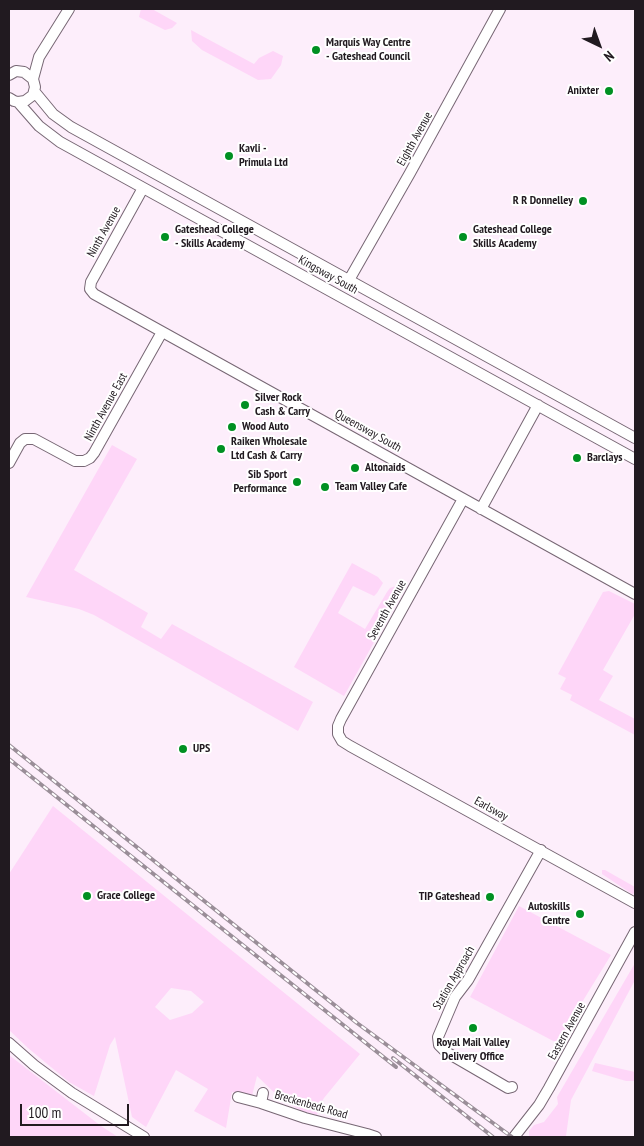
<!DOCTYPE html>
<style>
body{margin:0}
#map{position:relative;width:644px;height:1146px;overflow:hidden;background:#fdeefb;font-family:"PT Sans Narrow",sans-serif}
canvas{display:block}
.frame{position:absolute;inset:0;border:10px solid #211a20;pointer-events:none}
.north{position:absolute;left:574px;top:20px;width:50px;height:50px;-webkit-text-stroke:4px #fff;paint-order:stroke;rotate:138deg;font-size:14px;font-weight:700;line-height:20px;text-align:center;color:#211a20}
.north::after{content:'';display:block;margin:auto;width:18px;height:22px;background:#211a20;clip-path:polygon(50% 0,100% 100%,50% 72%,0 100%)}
.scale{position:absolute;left:20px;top:1104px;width:109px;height:22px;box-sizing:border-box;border:2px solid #211a20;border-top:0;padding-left:6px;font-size:15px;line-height:18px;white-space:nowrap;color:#211a20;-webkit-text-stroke:4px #fff;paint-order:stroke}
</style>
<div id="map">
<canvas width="644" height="1146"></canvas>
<div class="frame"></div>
<div class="north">N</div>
<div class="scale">100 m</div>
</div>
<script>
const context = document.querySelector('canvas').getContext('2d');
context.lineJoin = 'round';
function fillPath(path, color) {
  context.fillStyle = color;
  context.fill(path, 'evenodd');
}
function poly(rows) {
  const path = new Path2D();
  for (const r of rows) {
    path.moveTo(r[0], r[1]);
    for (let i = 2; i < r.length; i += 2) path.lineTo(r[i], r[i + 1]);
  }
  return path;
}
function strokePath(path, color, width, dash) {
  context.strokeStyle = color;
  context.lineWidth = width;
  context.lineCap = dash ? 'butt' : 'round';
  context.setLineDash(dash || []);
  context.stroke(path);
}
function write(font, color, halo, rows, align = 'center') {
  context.font = font + ' "PT Sans Narrow",sans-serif';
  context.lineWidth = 4;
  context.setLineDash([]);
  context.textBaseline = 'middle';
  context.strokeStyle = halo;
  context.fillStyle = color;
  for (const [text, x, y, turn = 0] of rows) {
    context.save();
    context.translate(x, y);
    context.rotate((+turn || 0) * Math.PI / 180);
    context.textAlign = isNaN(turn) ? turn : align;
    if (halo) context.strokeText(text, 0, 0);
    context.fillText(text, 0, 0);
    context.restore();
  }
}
fillPath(poly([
 [141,9,152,9,177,23,172,28,165,30,139,17],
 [191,30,254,64,259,58,273,51,283,56,281,65,271,79,258,80,202,50,192,41],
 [112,445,137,459,74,570,148,613,141,627,161,639,172,624,313,702,298,731,94,615,79,609,26,597],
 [352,563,378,577,383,583,377,593,374,596,353,586,338,613,365,629,387,592,390,588,396,586,400,589,401,594,344,696,294,667],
 [609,591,635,604,635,614,603,670,613,676,599,700,635,719,635,735,570,700,572,695,560,689,566,678,558,674,603,592],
 [53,806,360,1054,324,1098,319,1106,317,1115,302,1111,282,1100,257,1076,252,1096,232,1092,226,1128,194,1111,208,1089,176,1070,146,1127,132,1117,115,1037,110,1045,94,1096,69,1082,28,1048,9,1030,9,874],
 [171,988,191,991,204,1002,192,1013,170,1020,155,1007],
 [602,870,605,870,635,887,635,893,632,894,602,874],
 [519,906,611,955,557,1043,470,997],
 [635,963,635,980,571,1100,566,1136,567,1137,529,1137,529,1131,534,1125,544,1122,558,1104,557,1097],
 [9,1055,101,1126,118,1137,9,1137],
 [595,1063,635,1072,635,1081,626,1081,592,1071]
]), '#fed6f8');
const minor = poly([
 [9,75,16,71,24,72,33,79,35,87,33,95,25,101,18,102,14,101,9,98],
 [33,79,39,57,69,9],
 [34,91,53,114,71,127,635,438],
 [18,102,39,126,60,142,635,459],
 [143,188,91,282,90,289,94,294,635,594],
 [349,280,410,173,500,9],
 [9,463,20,443,25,439,34,439,75,461,84,461,90,458,94,453,162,332],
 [463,499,341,719,338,726,338,734,342,741,350,746,635,903],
 [481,509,538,405],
 [9,1043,34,1065,72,1093,144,1137],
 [512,1087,508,1088,446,1052,439,1045,438,1037,455,997,468,980,541,850],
 [238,1097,261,1103,305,1118,367,1134,376,1137],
 [261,1103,263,1093],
 [514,1137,539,1105,549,1088,635,932]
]);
strokePath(minor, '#776774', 12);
strokePath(minor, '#fff', 10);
const rail = poly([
 [9,745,357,1023,512,1137],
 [9,759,396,1067],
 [393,1058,493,1137]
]);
strokePath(rail, '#9a8e98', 4);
strokePath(rail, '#fff', 2, [5.5]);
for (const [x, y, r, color] of [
 [316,50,5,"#009022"],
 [609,91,5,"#009022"],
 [229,156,5,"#009022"],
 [583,201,5,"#009022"],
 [165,237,5,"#009022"],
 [463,237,5,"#009022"],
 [245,405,5,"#009022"],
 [232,427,5,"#009022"],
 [221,449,5,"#009022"],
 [577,458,5,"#009022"],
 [355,468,5,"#009022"],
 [297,482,5,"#009022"],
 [325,487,5,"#009022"],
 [183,749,5,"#009022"],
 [87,896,5,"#009022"],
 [490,897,5,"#009022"],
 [580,914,5,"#009022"],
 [473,1028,5,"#009022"]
]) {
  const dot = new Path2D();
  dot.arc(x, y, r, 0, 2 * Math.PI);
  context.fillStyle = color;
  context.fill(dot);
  strokePath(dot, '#fff', 2);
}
write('bold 12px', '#211a20', '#fff', [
 ["Marquis Way Centre",326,43],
 ["- Gateshead Council",326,57],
 ["Anixter",599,91,"right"],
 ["Kavli -",239,149],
 ["Primula Ltd",239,163],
 ["R R Donnelley",573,201,"right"],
 ["Gateshead College",175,230],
 ["- Skills Academy",175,244],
 ["Gateshead College",473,230],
 ["Skills Academy",473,244],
 ["Silver Rock",255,398],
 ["Cash & Carry",255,412],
 ["Wood Auto",242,427],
 ["Raiken Wholesale",231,442],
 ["Ltd Cash & Carry",231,456],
 ["Barclays",587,458],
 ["Altonaids",365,468],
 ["Sib Sport",287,475,"right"],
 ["Performance",287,489,"right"],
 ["Team Valley Cafe",335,487],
 ["UPS",193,749],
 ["Grace College",97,896],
 ["TIP Gateshead",480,897,"right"],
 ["Autoskills",570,907,"right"],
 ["Centre",570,921,"right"],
 ["Royal Mail Valley",473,1043,"center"],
 ["Delivery Office",473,1057,"center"]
], 'left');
write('12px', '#211a20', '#fff', [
 ["Eighth Avenue",415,139,-61],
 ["Ninth Avenue",104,232,-61],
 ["Kingsway South",328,275,29],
 ["Ninth Avenue East",106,407,-61],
 ["Queensway South",368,431,29],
 ["Seventh Avenue",387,610,-61],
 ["Earlsway",491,809,29],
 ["Station Approach",454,978,-60],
 ["Eastern Avenue",567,1031,-61],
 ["Breckenbeds Road",311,1105,16]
]);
</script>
